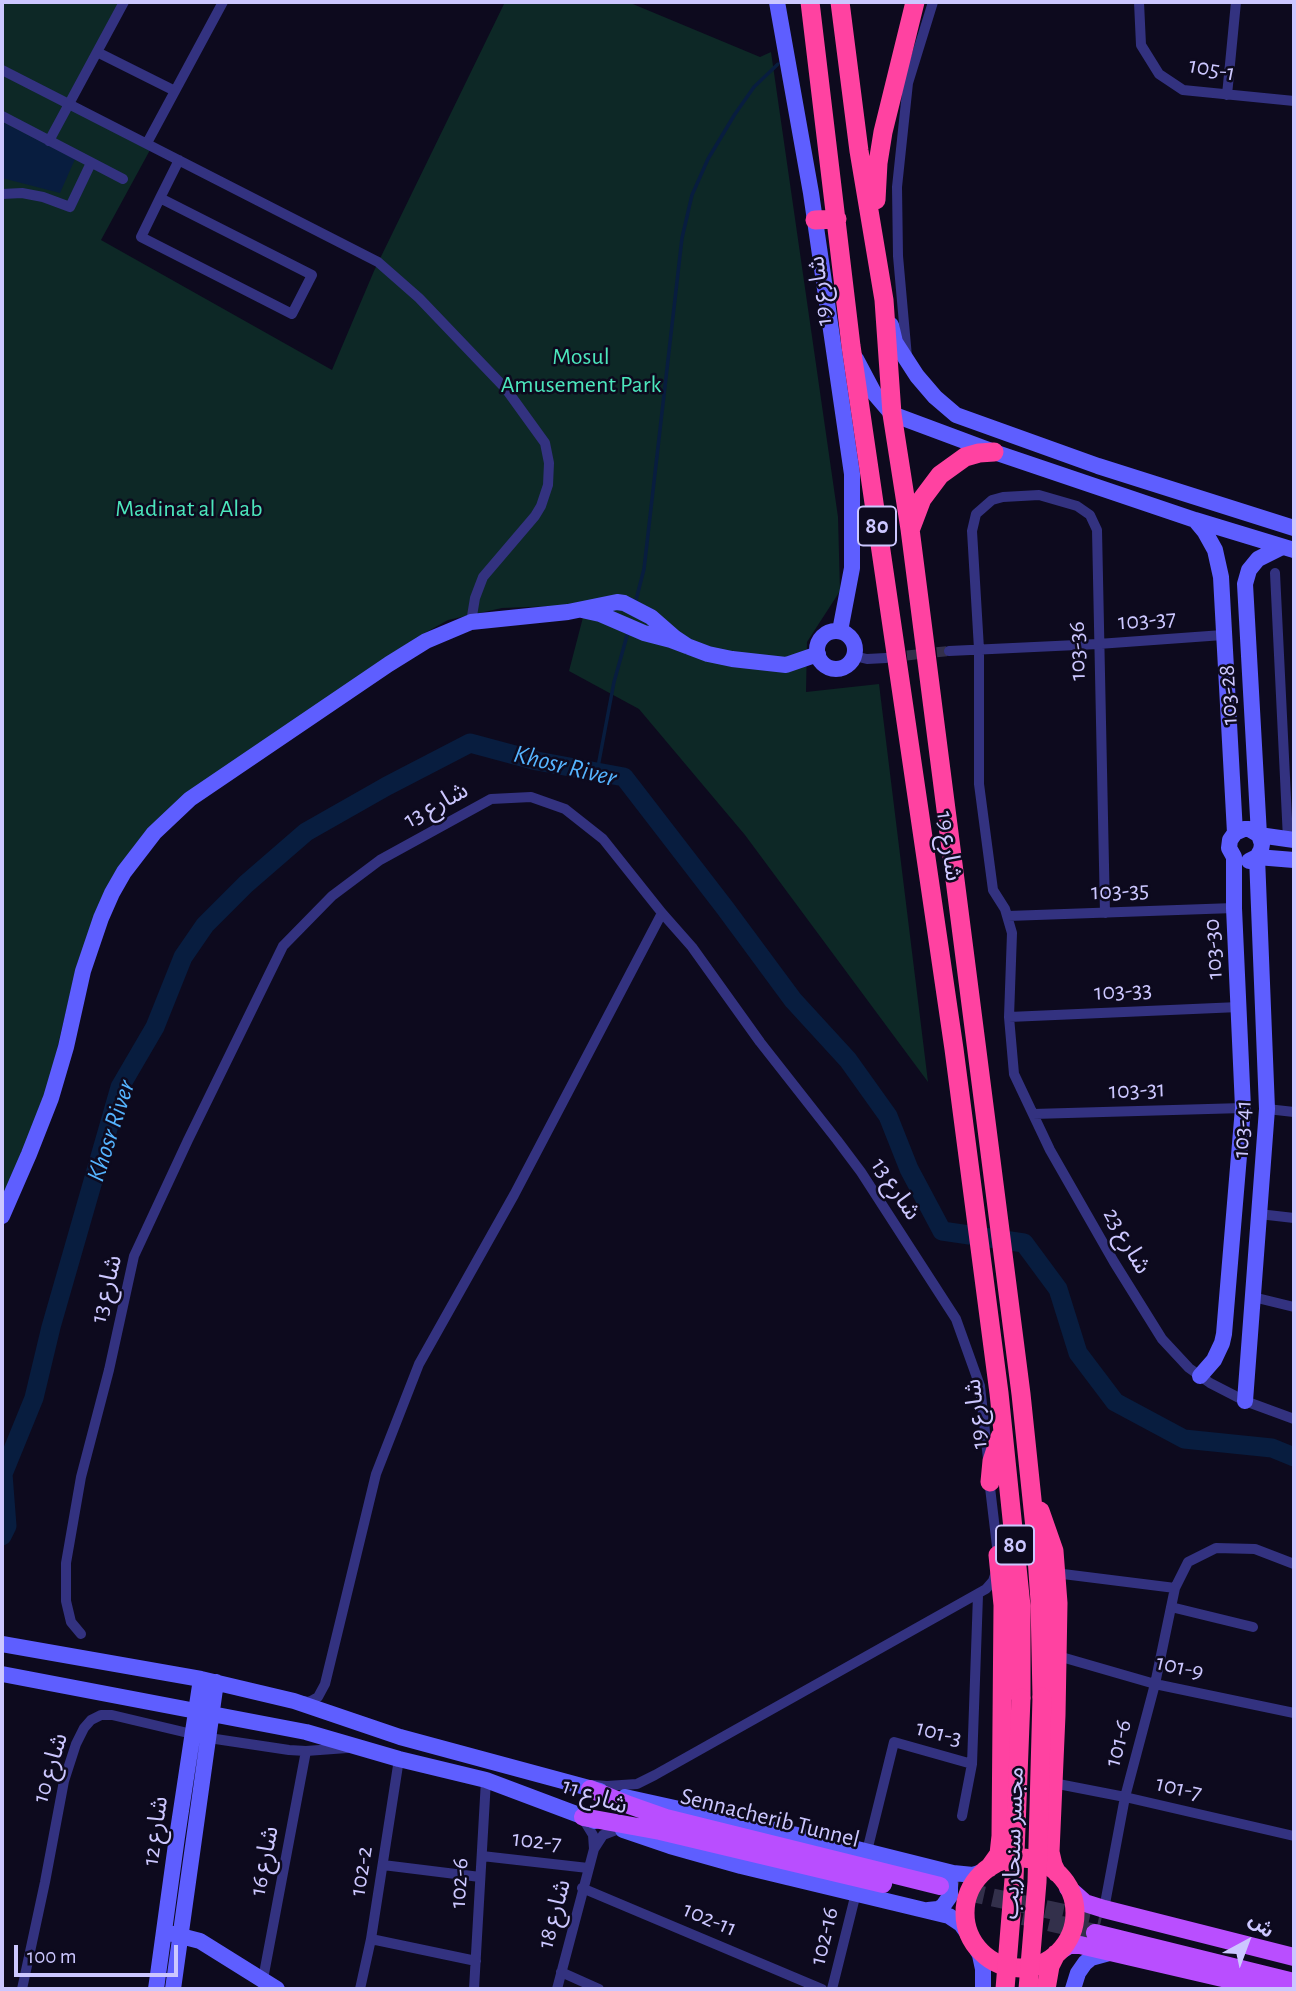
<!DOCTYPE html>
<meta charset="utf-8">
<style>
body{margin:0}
#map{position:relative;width:1296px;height:1991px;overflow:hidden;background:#0d0a1e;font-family:"Alegreya Sans","Noto Sans Arabic",sans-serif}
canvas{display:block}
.frame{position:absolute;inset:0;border:4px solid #ccc7ff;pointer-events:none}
.north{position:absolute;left:1212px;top:1907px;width:70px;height:70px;-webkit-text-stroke:5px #0d0a1e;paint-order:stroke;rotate:41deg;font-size:19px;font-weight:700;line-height:28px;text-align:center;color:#ccc7ff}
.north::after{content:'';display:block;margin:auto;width:24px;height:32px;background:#ccc7ff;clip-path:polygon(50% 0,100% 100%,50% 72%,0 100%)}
.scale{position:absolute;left:14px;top:1945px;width:164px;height:32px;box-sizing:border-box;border:4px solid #ccc7ff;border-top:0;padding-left:9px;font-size:21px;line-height:24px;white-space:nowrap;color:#ccc7ff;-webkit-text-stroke:5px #0d0a1e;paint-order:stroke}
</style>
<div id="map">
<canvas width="1296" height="1991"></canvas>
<div class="frame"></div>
<div class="north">ش</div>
<div class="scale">100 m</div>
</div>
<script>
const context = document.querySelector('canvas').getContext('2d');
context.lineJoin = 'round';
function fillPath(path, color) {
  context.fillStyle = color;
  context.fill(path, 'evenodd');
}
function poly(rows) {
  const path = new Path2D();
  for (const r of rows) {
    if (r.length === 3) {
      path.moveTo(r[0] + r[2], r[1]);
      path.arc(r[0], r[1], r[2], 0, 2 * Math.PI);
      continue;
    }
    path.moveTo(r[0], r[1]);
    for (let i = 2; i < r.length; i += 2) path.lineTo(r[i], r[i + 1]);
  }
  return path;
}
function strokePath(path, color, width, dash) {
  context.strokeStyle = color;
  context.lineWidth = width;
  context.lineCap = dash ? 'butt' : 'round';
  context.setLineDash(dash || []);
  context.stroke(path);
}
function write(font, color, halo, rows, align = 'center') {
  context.font = font + ' "Alegreya Sans","Noto Sans Arabic",sans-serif';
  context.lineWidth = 5;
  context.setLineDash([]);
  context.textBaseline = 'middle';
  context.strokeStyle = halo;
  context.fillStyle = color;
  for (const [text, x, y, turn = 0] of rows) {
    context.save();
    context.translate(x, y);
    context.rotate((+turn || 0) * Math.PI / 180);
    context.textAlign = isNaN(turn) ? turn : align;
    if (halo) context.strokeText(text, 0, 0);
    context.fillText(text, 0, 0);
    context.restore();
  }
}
fillPath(poly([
 [2,2,120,2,64,104,150,150,101,240,332,370,374,271,505,2,628,2,760,57,771,52,838,517,840,591,807,642,806,692,879,684,928,1082,745,835,639,709,569,671,587,602,557,606,502,608,448,620,416,638,196,787,99,908,78,961,46,1095,2,1206]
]), '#0d2826');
fillPath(poly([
 [2,122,75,159,60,193,2,178]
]), '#081d3f');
strokePath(poly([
 [635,604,644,569,682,238,692,195,708,159,735,114,754,87,778,64],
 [597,772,614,682,628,632]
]), '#081d3f', 3.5);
strokePath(poly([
 [2,1536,7,1526,3,1474,34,1398,51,1327,120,1087,155,1027,183,957,205,925,246,884,306,832,387,786,470,743,537,761,624,777,725,908,793,1000,848,1060,888,1116,909,1169,942,1231,1024,1243,1058,1289,1078,1353,1115,1402,1184,1439,1272,1448,1294,1457]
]), '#081d3f', 19);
strokePath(poly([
 [892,657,949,651]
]), '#33304b', 10, [10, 5]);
strokePath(poly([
 [940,1886,1101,1921],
 [1023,1916,1095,1933]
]), '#33304b', 18, [18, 9]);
strokePath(poly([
 [1139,2,1141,45,1159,74,1183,90,1294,101],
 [97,52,175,91],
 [2,70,378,262,419,298,506,389,545,443,549,463,548,485,541,506,535,516,483,577,475,598,471,622],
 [1227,95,1236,2],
 [2,116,123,179],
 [49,141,124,2],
 [147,143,223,2],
 [2,194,22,193,43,197,70,207,91,163],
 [160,198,312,275,292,314,141,237,160,198,179,160],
 [907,357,898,256,897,187,908,83,933,2],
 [1275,573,1288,839],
 [949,651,1098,644,1223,635],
 [854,656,867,659,886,658],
 [1105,913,1097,530,1090,515,1077,506,1039,495,1003,497,992,500,976,514,972,531,979,649,979,784,993,890,1005,909,1012,933,1009,1017,1014,1074,1050,1150,1114,1262,1162,1339,1189,1368,1210,1383,1245,1401,1294,1419],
 [1008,916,1234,908],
 [1009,1017,1239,1007],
 [1267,1109,1294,1112],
 [1033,1114,1243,1108],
 [1259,1214,1294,1218],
 [1253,1297,1294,1307],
 [1055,1573,1175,1588],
 [1171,1607,1253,1627],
 [81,1634,71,1622,66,1601,66,1563,81,1477,109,1370,134,1256,188,1140,283,946,332,896,380,860,491,799,531,797,565,809,603,839,662,913,692,947,760,1042,837,1140,861,1172,956,1319,980,1386,988,1459],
 [1058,1656,1155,1684,1294,1713],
 [302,1701,309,1702,318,1697,325,1684,376,1474,419,1364,514,1195,662,913],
 [1053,1783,1125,1797,1294,1836],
 [593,1785,607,1786,637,1784,655,1775,986,1589,993,1581,997,1569,998,1555,989,1479],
 [962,1816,972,1764,978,1595],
 [580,1818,585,1822,593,1835,594,1849],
 [867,1851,894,1742,972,1764],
 [482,1856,588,1868],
 [383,1865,480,1877],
 [582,1888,822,1989],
 [1104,1909,1125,1797,1155,1684,1175,1588,1188,1562,1216,1548,1255,1549,1294,1564],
 [371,1939,476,1961],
 [561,1972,599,1989],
 [263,1979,306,1751],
 [22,1989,45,1882,64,1781,76,1744,84,1728,91,1720,101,1715,112,1715,209,1738,289,1750,306,1751,347,1748],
 [360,1989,371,1939,399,1759],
 [474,1989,486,1780],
 [557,1989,594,1849,603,1835,616,1830,626,1831],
 [832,1989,856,1893]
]), '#333280', 10);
strokePath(poly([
 [777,2,811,193,852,474,852,568,840,631],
 [891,325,895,342,917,376,935,397,956,415,1098,466,1294,528],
 [856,359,874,393,892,414,994,452,1195,520,1294,550],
 [1195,520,1205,532,1215,550,1221,577,1235,833,1230,840,1229,848,1234,857,1234,908,1243,1108,1224,1334,1222,1343,1214,1360,1200,1376],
 [582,610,600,614,644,633,671,640,708,654,732,659,786,665,818,654],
 [836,650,19],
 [1235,833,1244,829,1249,829,1259,835,1294,840],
 [1249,861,1257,857,1294,860],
 [2,1216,29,1154,51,1098,66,1047,83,971,101,918,112,893,124,872,154,833,190,799,389,664,426,641,471,622,568,612,617,602,624,603,651,617,675,638,687,646],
 [1245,1401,1267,1109,1257,857,1261,850,1262,844,1259,835,1245,584,1249,570,1258,559,1282,547],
 [2,1644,201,1679,294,1701,400,1737,600,1791],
 [2,1674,306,1732,399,1759,486,1780,595,1821],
 [625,1797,829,1842,953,1873,973,1875,987,1870],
 [623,1830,670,1846,741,1866,949,1916,961,1924,971,1938],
 [928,1910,938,1909,943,1906,950,1896,950,1884,948,1879,937,1870],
 [173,1934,200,1941,277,1989],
 [973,1942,980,1955,983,1969,983,1989],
 [156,1989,177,1837,201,1679],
 [173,1989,216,1682],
 [1073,1989,1078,1973,1085,1963,1091,1958,1113,1952]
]), '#5e5eff', 16);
strokePath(poly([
 [590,1789,629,1805,666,1818,940,1886],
 [583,1817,660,1831,883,1884],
 [1068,1888,1085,1903,1104,1909,1294,1957],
 [1095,1933,1294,1982],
 [1061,1950,1069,1945,1080,1945,1270,1989]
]), '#b94eff', 18);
strokePath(poly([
 [810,2,851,346,954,1049,999,1393,1021,1606,1021,1698],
 [840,2,859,151,884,300,892,414,910,529,1021,1394,1035,1528,1040,1601,1042,1697],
 [876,200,878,163,883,132,915,2],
 [815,220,837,219],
 [911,528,922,499,940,475,965,457,979,453,994,452],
 [990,1482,992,1461,1000,1437],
 [1040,1511,1054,1551,1058,1603,1056,1715,1050,1852,1053,1865,1057,1873],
 [1020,1913,55],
 [989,1868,999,1854,1001,1836,1003,1605,998,1555],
 [1046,1989,1050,1966,1056,1954]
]), '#ff42a1', 19);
strokePath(poly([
 [1005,1989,1014,1879,1021,1698],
 [1028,1989,1037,1882,1042,1697]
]), '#ff42a1', 19);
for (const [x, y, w] of [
 [877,526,38],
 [1015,1545,38]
]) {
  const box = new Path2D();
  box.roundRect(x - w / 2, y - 19.5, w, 39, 5);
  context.fillStyle = '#0d0a1e';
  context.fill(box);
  strokePath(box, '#ccc7ff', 2);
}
write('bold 23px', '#ccc7ff', null, [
 ["80",877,526],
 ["80",1015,1545]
]);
write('24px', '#ccc7ff', '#0d0a1e', [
 ["105-1",1212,69,11],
 ["شارع 19",820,291,-97],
 ["103-37",1147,620,-4],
 ["103-36",1077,651,-91],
 ["103-28",1228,695,-93],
 ["شارع 13",436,805,-29],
 ["شارع 19",949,846,82],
 ["103-35",1120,891,-2],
 ["103-30",1213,949,-93],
 ["103-33",1123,991,-3],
 ["103-31",1137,1090,-2],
 ["103-41",1242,1129,-87],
 ["شارع 13",896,1189,56],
 ["شارع 23",1127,1241,60],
 ["شارع 13",106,1289,-76],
 ["شارع 19",976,1414,-96],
 ["101-9",1180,1667,13],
 ["101-3",939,1733,15],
 ["101-6",1118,1743,-75],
 ["شارع 10",50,1768,-73],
 ["101-7",1179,1788,13],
 ["شارع 11",595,1796,19],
 ["Sennacherib Tunnel",770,1818,14],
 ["شارع 12",155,1831,-82],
 ["102-7",537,1841,6],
 ["مجسر سنحاريب",1013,1843,-88],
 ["شارع 16",264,1861,-79],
 ["102-2",361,1871,-81],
 ["102-6",459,1883,-87],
 ["شارع 18",554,1914,-75],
 ["102-11",710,1919,23],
 ["102-16",824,1936,-76]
]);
write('24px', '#4ce6bc', '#0d0a1e', [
 ["Mosul",581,357],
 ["Amusement Park",581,385],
 ["Madinat al Alab",189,509]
]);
write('italic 26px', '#55b4ff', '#0d0a1e', [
 ["Khosr River",565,766,14],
 ["Khosr River",111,1131,-72]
]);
</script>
